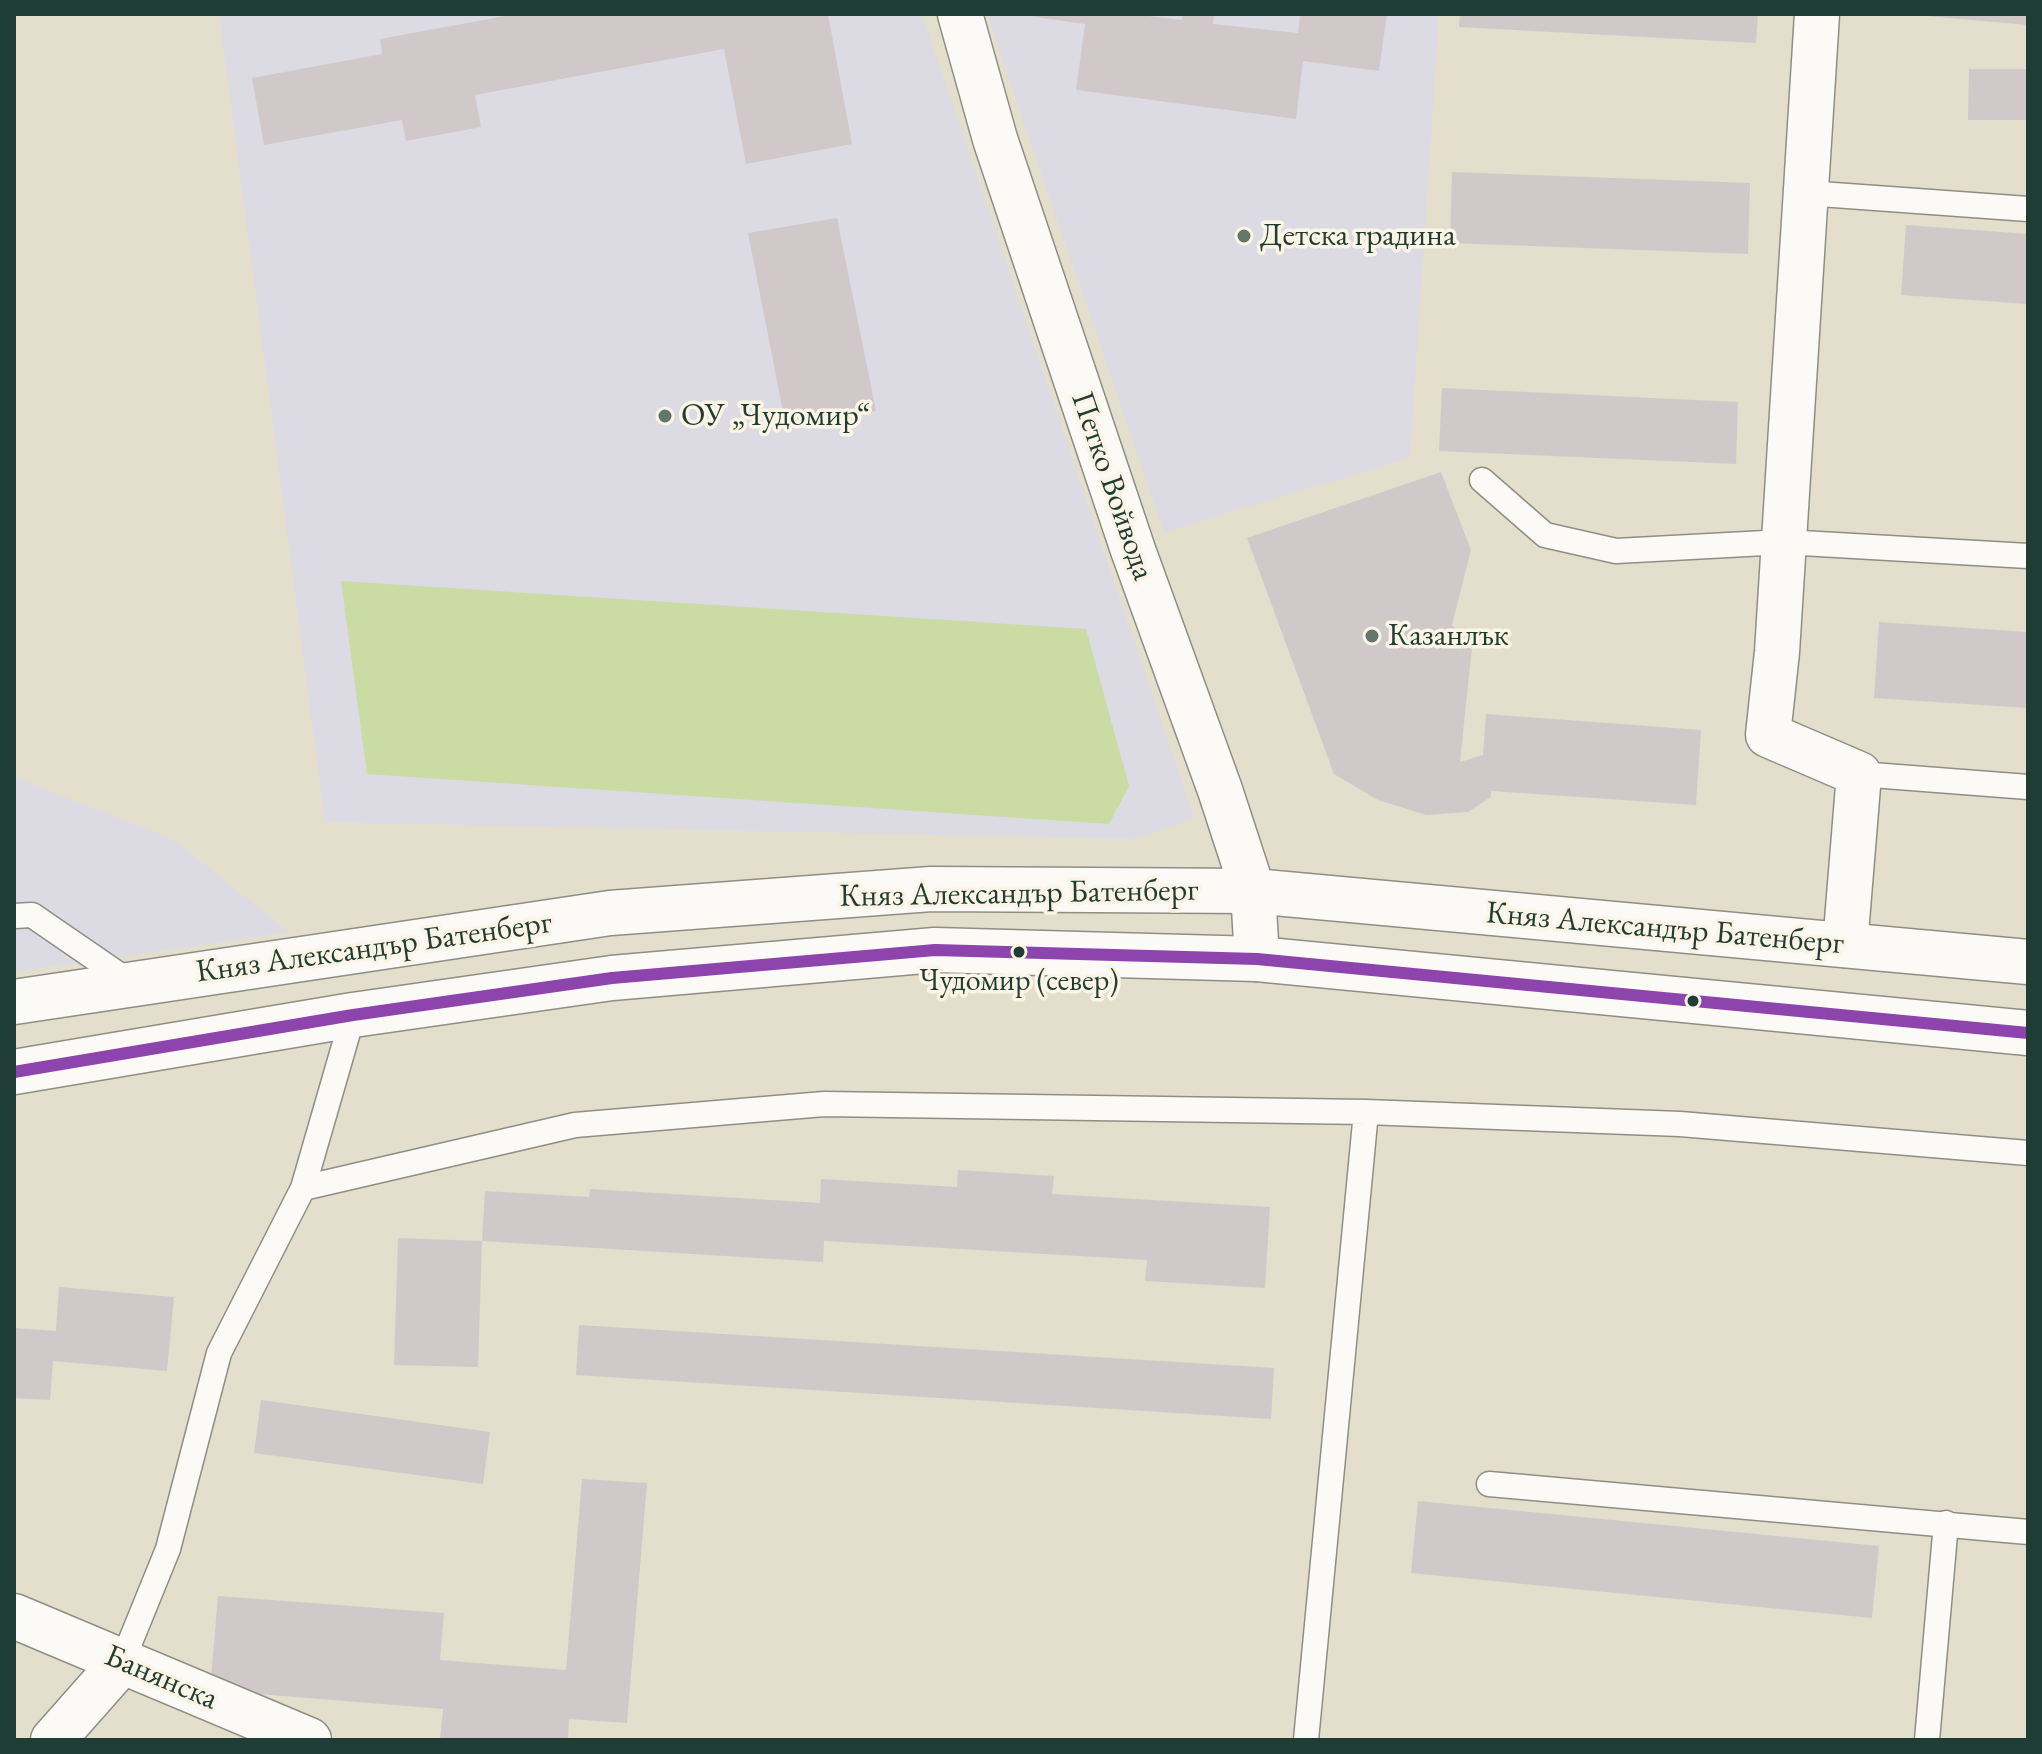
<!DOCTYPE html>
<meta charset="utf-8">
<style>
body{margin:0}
#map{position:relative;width:2042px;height:1754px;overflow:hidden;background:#e4decc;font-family:"EB Garamond",serif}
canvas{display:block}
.frame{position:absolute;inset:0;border:16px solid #1f3d34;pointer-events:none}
</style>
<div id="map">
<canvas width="2042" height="1754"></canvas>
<div class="frame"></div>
</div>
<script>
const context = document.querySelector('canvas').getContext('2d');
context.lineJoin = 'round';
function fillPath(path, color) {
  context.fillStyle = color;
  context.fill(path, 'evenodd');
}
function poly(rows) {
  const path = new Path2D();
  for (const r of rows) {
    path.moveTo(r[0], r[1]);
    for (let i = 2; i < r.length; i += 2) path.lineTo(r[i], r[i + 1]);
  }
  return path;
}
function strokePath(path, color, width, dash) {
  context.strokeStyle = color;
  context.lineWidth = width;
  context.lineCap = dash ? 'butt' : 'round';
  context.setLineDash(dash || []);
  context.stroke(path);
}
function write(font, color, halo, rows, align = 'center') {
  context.font = font + ' "EB Garamond",serif';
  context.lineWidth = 7;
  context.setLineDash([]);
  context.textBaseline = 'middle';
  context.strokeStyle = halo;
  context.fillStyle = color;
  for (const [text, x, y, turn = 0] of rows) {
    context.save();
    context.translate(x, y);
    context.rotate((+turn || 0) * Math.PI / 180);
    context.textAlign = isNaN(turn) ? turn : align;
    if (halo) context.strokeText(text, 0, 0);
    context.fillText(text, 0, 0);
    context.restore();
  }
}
fillPath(poly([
 [219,14,922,14,1194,818,1137,839,325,822],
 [987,14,1439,14,1410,458,1164,532],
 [14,777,174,840,289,932,14,972]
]), '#dcdbe4');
fillPath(poly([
 [341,581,1086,629,1129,786,1109,824,367,774]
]), '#cadba3');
fillPath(poly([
 [516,14,828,14,852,144,746,164,724,49,475,95,481,127,406,141,402,120,264,145,252,78,382,54,380,39],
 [1036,14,1132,14,1182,20,1183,14,1214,14,1213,24,1298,33,1300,14,1387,14,1379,71,1303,61,1296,119,1076,90,1085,24,1035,17],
 [1460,14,1758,14,1756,43,1459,27],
 [1926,14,2028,14,2028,25,1926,16],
 [1969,69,2028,69,2028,120,1968,120],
 [1452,172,1750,183,1748,254,1450,243],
 [837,218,876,411,786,427,748,233],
 [1906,225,2028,234,2028,304,1901,295],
 [1442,388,1738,402,1736,464,1439,451],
 [1441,472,1471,550,1452,625,1472,647,1460,762,1483,755,1486,714,1701,730,1696,805,1491,791,1491,797,1468,812,1426,815,1378,800,1334,774,1247,538],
 [1879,622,2028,632,2028,708,1874,698],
 [958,1170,1054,1176,1052,1194,1270,1207,1265,1288,1145,1281,1147,1260,824,1241,823,1262,482,1241,485,1191,589,1197,590,1189,820,1203,821,1179,957,1187],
 [398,1238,482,1241,478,1367,394,1365],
 [59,1287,174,1297,167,1371,53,1361,50,1400,14,1398,14,1328,56,1331],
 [579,1325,1274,1368,1271,1419,576,1375],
 [261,1400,490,1432,483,1484,254,1453],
 [582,1479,647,1483,627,1723,569,1719,568,1740,440,1740,443,1709,210,1690,218,1596,444,1613,440,1660,566,1670],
 [1418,1501,1879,1546,1872,1618,1411,1573]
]), '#d1c9c9');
const lane = poly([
 [1806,193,2028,209],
 [1482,480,1545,535,1616,551,1784,542,2028,556],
 [1859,774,2028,787],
 [14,916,32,915,131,983],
 [1366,1112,1680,1124,2028,1153],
 [303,1188,575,1125,824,1104,1366,1112,1306,1740],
 [1489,1484,2028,1532],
 [122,1662,168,1549,219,1353,303,1188,353,1015],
 [1927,1740,1946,1523]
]);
const street = poly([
 [1817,14,1777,652,1768,735,1859,774,1845,945],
 [14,1616,309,1740],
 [53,1740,122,1662]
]);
const secondary = poly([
 [960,14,995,139,1133,550,1220,790,1253,891,1257,959]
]);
const primary = poly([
 [14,1002,610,913,931,889,1253,891,2028,962],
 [14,1072,353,1015,612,978,935,950,1257,959,2028,1033]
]);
strokePath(lane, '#8d8f84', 27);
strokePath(street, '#8d8f84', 47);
strokePath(secondary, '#8d8f84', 47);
strokePath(primary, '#8d8f84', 47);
strokePath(lane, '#fbfaf7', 24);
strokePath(street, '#fbfaf7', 44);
strokePath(secondary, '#fbfaf7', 44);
strokePath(primary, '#fbfaf7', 44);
strokePath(poly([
 [14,1072,353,1015,612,978,935,950,1257,959,2028,1033]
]), '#8e44ad', 12);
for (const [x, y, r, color] of [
 [1244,236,8,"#647569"],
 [665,416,8,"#647569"],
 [1372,636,8,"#647569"],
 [1019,952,7,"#1f3d34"],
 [1693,1001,7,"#1f3d34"]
]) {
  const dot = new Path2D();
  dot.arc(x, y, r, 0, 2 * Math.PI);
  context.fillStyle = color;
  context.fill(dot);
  strokePath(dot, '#fcf5e5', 3);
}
write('30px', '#1f3d34', '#fcf5e5', [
 ["Чудомир (север)",1019,982]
]);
write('32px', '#1f3d34', '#fcf5e5', [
 ["Детска градина",1260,236],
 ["ОУ „Чудомир“",681,416],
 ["Казанлък",1388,636]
], 'left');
write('32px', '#1f3d34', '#fcf5e5', [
 ["Петко Войвода",1112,486,71],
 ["Княз Александър Батенберг",1019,894,-1],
 ["Княз Александър Батенберг",1665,929,5],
 ["Княз Александър Батенберг",374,948,-8],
 ["Банянска",161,1678,23]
]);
</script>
